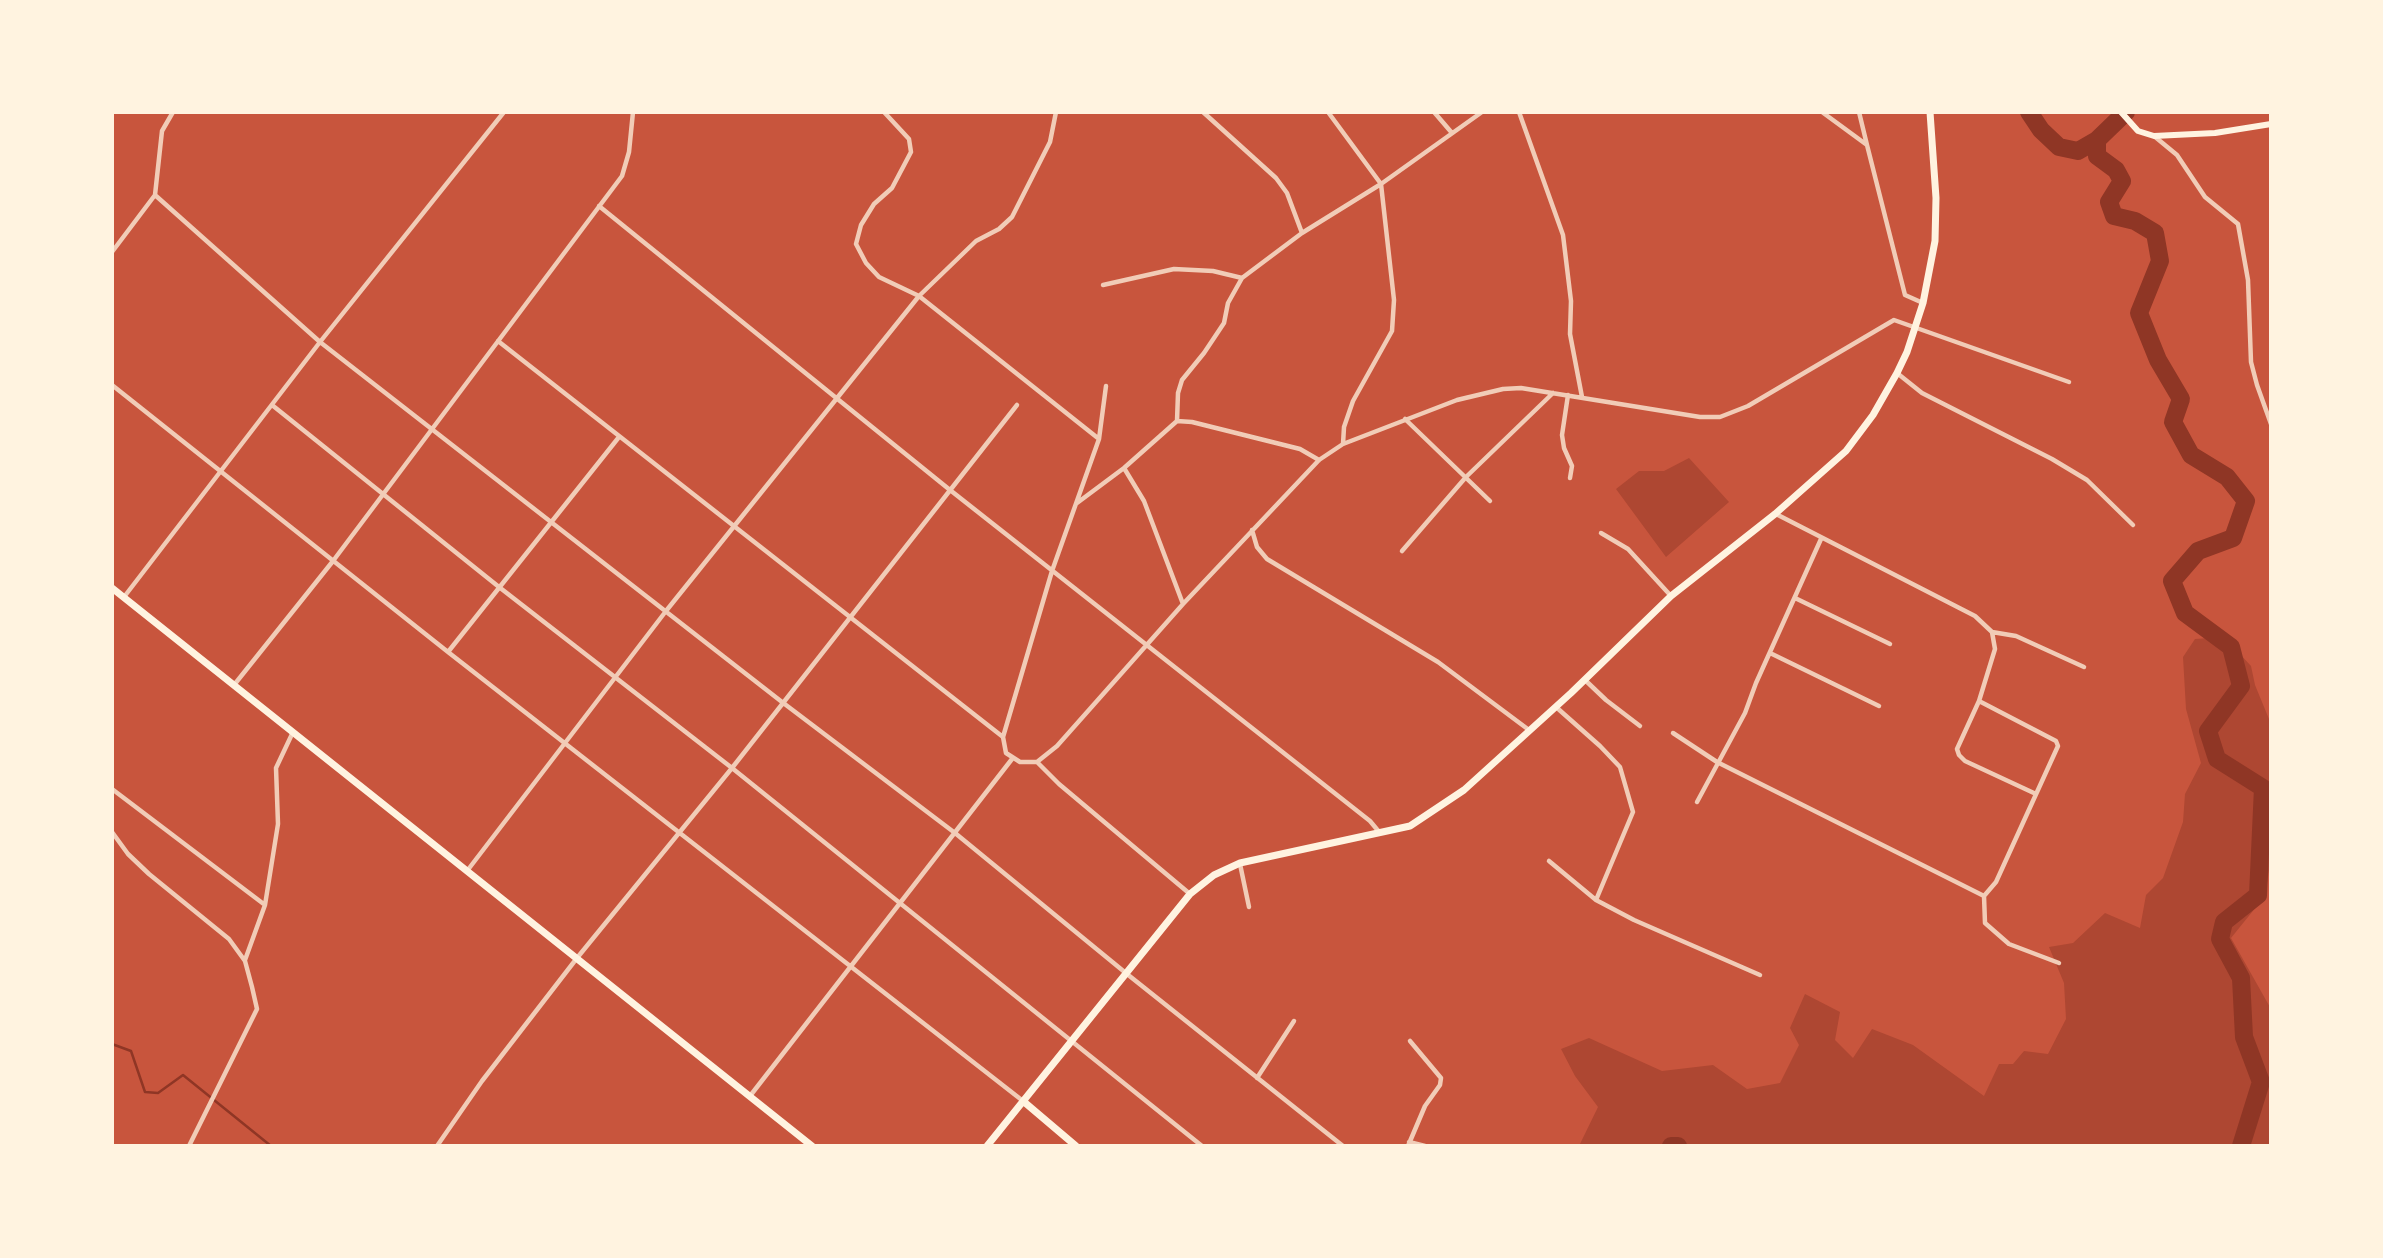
<!DOCTYPE html>
<style>
body{margin:0}
#map{position:relative;width:2383px;height:1258px;overflow:hidden;background:#c8553d;font-family:"Golos Text",sans-serif}
canvas{display:block}
.frame{position:absolute;inset:0;border:114px solid #fff3e0;pointer-events:none}
</style>
<div id="map">
<canvas width="2383" height="1258"></canvas>
<div class="frame"></div>
</div>
<script>
const context = document.querySelector('canvas').getContext('2d');
context.lineJoin = 'round';
function fillPath(path, color) {
  context.fillStyle = color;
  context.fill(path, 'evenodd');
}
function poly(rows) {
  const path = new Path2D();
  for (const r of rows) {
    path.moveTo(r[0], r[1]);
    for (let i = 2; i < r.length; i += 2) path.lineTo(r[i], r[i + 1]);
  }
  return path;
}
function strokePath(path, color, width, dash) {
  context.strokeStyle = color;
  context.lineWidth = width;
  context.lineCap = dash ? 'butt' : 'round';
  context.setLineDash(dash || []);
  context.stroke(path);
}
fillPath(poly([
 [1689,458,1729,502,1666,557,1616,489,1639,471,1664,471],
 [2224,637,2251,666,2255,685,2271,724,2271,858,2265,896,2231,938,2271,1009,2271,1146,1579,1146,1598,1107,1575,1076,1561,1049,1589,1038,1662,1071,1713,1065,1747,1089,1780,1083,1799,1045,1790,1028,1805,994,1840,1012,1835,1040,1853,1058,1872,1029,1913,1045,1984,1096,1999,1064,2013,1064,2024,1051,2048,1054,2066,1019,2064,983,2049,947,2073,943,2105,913,2140,928,2146,895,2163,878,2183,822,2185,794,2201,763,2186,709,2183,657,2195,639]
]), '#ae4732');
strokePath(poly([
 [112,1044,131,1051,145,1092,158,1093,183,1075,271,1146]
]), '#8f3625', 2.5);
strokePath(poly([
 [2029,112,2041,130,2059,147,2078,151,2097,140,2126,112],
 [2097,140,2097,156,2116,170,2122,181,2109,202,2114,216,2135,221,2155,233,2160,261,2139,313,2158,360,2181,399,2173,422,2191,455,2227,477,2246,501,2233,538,2198,551,2172,581,2185,613,2231,647,2241,686,2208,731,2217,759,2263,788,2258,895,2224,922,2220,939,2241,978,2244,1037,2261,1082,2241,1146],
 [1671,1146,1678,1146]
]), '#8f3625', 18);
strokePath(poly([
 [884,112,909,139,911,152,892,188,874,204,861,225,856,244,866,263,879,277,919,296,1099,439],
 [1203,112,1276,178,1287,193,1302,233],
 [1328,112,1381,184,1394,300,1392,331,1353,401,1344,427,1343,444],
 [1434,112,1452,133],
 [1519,112,1563,235,1571,301,1570,334,1582,397],
 [1822,112,1867,145,1905,295,1923,303],
 [1859,112,1867,145],
 [2154,136,2177,155,2205,197,2238,224,2248,280,2251,362,2257,385,2271,424],
 [155,195,320,342,782,702,955,833,1127,974,1343,1146],
 [599,206,950,490,1370,821,1380,833],
 [112,252,155,195,162,131,173,112],
 [1103,285,1174,269,1213,271,1242,278,1302,233,1381,184,1482,112],
 [498,341,1003,737],
 [1897,373,1922,393,2052,459,2087,480,2133,525],
 [112,385,448,652,1023,1101],
 [1106,386,1099,439,1052,571,1003,737,1006,753,1020,762,1037,762,1057,746,1183,604,1319,460,1343,444,1457,400,1503,389,1521,388,1700,417,1720,417,1748,406,1894,320,2069,382],
 [1568,395,1562,435,1564,448,1572,466,1570,478],
 [272,405,499,587,732,768,1202,1146],
 [1405,419,1490,501],
 [1177,421,1178,393,1182,380,1204,353,1224,323,1228,303,1242,278],
 [1124,468,1144,501,1183,604],
 [1077,503,1124,468,1177,421,1192,422,1300,449,1319,460],
 [1776,514,1975,616,1992,632,1995,649,1979,701,1957,749,1959,755,1965,761,2036,794],
 [1252,530,1257,547,1267,559,1438,662,1529,730],
 [1601,533,1628,549,1671,596],
 [1402,551,1466,477,1553,393],
 [124,597,320,342,504,112],
 [1795,598,1890,644],
 [1992,632,2016,636,2084,667],
 [448,652,619,437],
 [1770,653,1879,706],
 [1585,680,1606,700,1640,726],
 [234,685,333,561,622,176,629,152,633,112],
 [1979,701,2056,741,2058,746,1996,882,1984,896,1985,923,2009,944,2059,963],
 [1556,707,1600,746,1620,767,1633,812,1596,900],
 [1673,733,1717,762,1984,896],
 [1037,762,1059,784,1190,894],
 [112,789,265,905],
 [1697,802,1745,713,1756,683,1821,539],
 [112,832,128,854,149,874,229,939,245,961,252,987,257,1009,189,1146],
 [1549,861,1596,900,1634,920,1760,975],
 [1240,864,1249,907],
 [467,871,666,611,919,296,976,241,999,229,1012,217,1050,142,1056,112],
 [245,960,265,905,278,824,276,768,293,732],
 [1257,1078,1294,1021],
 [750,1096,1012,759],
 [1409,1142,1425,1146],
 [437,1146,482,1081,577,958,732,768,1017,405],
 [1408,1146,1425,1106,1440,1085,1441,1078,1410,1041]
]), '#f1ccb7', 4.5);
strokePath(poly([
 [2121,112,2138,131,2154,136,2215,133,2271,124]
]), '#fff3e0', 6);
strokePath(poly([
 [112,588,812,1146],
 [1023,1101,1076,1146],
 [987,1146,1190,894,1214,875,1240,863,1410,826,1464,790,1571,693,1671,596,1775,514,1846,451,1873,415,1897,373,1907,352,1923,303,1935,241,1936,198,1930,112]
]), '#fff3e0', 7);
</script>
